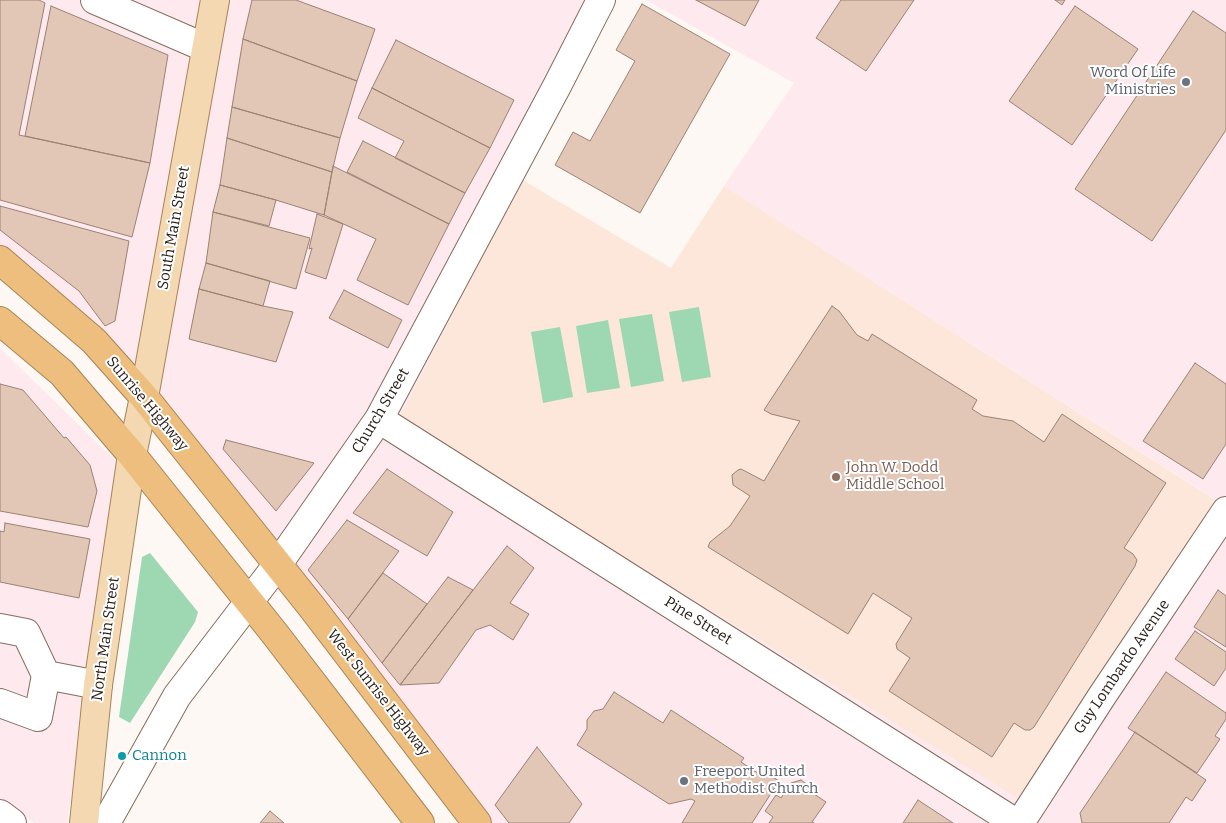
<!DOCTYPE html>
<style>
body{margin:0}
canvas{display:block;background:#fef8f5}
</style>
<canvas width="1226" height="823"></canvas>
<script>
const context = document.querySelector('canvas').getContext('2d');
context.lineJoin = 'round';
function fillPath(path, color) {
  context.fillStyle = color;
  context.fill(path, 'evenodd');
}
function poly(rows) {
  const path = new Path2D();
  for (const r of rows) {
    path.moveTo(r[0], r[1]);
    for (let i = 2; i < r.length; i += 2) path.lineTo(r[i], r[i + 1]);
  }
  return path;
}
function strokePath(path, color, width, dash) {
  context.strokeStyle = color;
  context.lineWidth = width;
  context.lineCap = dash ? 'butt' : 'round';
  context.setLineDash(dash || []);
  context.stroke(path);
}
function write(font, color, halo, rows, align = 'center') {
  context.font = font + ' Bitter,serif';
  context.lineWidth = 4;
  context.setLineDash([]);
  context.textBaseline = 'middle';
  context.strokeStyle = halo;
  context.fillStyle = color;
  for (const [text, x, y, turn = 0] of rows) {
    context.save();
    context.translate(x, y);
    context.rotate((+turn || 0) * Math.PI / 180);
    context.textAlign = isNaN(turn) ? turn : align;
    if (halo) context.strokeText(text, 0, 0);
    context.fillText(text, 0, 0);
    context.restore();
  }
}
fillPath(poly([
 [0,0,593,0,535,154,399,419,1216,500,724,186,794,83,646,0,1226,0,1226,823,493,823,119,354,0,247],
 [0,348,123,468,67,823,34,823,0,798]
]), '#fee9ee');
fillPath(poly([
 [521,179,671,268,724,186,1220,503,1021,800,399,419]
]), '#fde7db');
fillPath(poly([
 [699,307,711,377,682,382,669,312],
 [652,314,664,381,631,387,619,319],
 [608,320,620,388,587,393,576,326],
 [560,327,573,397,543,403,531,332],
 [150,553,198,612,195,622,130,723,119,717,142,557]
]), '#9ed8b2');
const building = poly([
 [0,0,39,0,45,3,19,135,150,163,132,237,0,200,0,0],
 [252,0,296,0,375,29,357,81,243,39,252,0],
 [696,0,759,0,745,26,696,0],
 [841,0,914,0,866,71,816,38,841,0],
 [1055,0,1065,0,1062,5,1055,0],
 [642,4,730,54,640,213,555,165,573,132,590,141,635,61,616,50,642,4],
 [51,6,168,55,150,163,25,136,51,6],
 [1075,6,1138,49,1072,145,1009,101,1075,6],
 [1193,11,1226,33,1226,130,1152,241,1075,189,1193,11],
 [243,39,357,81,340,138,232,107,243,39],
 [396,40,514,100,490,148,372,88,396,40],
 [372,88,490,148,465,193,395,158,404,141,358,118,372,88],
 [232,107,340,138,332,172,227,138,232,107],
 [227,138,332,172,324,215,276,200,220,185,227,138],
 [363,141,465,193,449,224,347,172,363,141],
 [333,166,449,224,408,305,357,280,376,239,324,215,333,166],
 [220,185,276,200,269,226,213,212,220,185],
 [0,206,129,241,115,321,105,326,79,291,0,230,0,206],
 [213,212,310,238,296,289,206,263,213,212],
 [317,214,343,224,326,279,305,272,312,248,309,249,317,214],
 [206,263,270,281,263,306,199,289,206,263],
 [199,289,263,306,293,312,276,362,189,339,199,289],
 [344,290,402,320,388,348,329,318,344,290],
 [832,306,839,311,857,335,868,341,872,334,977,400,972,409,983,416,1013,421,1044,442,1062,414,1166,483,1124,548,1133,554,1137,560,1135,566,1034,727,1030,730,1025,730,1014,723,992,757,889,691,910,658,897,649,896,644,912,618,873,593,848,634,708,547,710,542,730,526,750,496,733,485,732,475,738,470,741,469,764,481,800,421,771,414,764,410,832,306],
 [1195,363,1226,384,1226,444,1203,479,1143,441,1195,363],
 [0,384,23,390,64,438,66,437,90,465,97,491,88,527,0,511,0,384],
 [226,440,314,463,276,511,223,449,226,440],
 [387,469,453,512,427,556,353,513,387,469],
 [347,520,399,551,348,619,308,570,347,520],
 [5,523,90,539,79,598,0,582,0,531,4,532,5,523],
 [507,546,534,568,510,603,529,614,513,640,490,625,476,630,439,683,400,685,507,546],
 [383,573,427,604,382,663,348,619,383,573],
 [448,577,473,590,400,685,382,663,448,577],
 [1218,590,1226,596,1226,647,1194,627,1218,590],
 [1195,631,1226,652,1226,668,1214,686,1175,659,1195,631],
 [1166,672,1226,713,1226,719,1215,736,1220,739,1197,773,1128,728,1166,672],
 [614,692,663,723,671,710,744,758,741,762,764,777,766,773,779,781,752,823,682,823,695,801,691,799,669,804,577,745,587,729,587,720,594,711,603,709,614,692],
 [1135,732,1206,780,1192,801,1186,797,1169,823,1082,823,1080,813,1135,732],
 [537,747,582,804,569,823,509,823,495,805,537,747],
 [801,780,816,791,814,794,826,802,812,822,814,823,769,823,773,817,765,811,776,795,781,798,791,783,801,780],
 [918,800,953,823,903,823,918,800],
 [270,811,284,823,260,823,270,811]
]);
fillPath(building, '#e2c7b7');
strokePath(building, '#9b8273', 1);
const minor = poly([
 [95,0,206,48],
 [379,419,1016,823],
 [0,628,26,633,46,675,38,717,0,703],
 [46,675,98,685],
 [0,814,12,823],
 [106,823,177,696,278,564,379,419,557,86,601,0],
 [1020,823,1102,696,1226,511]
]);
const major = poly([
 [84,823,98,685,132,455,144,397,215,0]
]);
const highway = poly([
 [0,260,94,341,144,397,311,606,477,823],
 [0,321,62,373,132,455,275,634,420,823]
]);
strokePath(minor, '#856c5e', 30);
strokePath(major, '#a68458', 30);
strokePath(highway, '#a68458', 30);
strokePath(minor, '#fff', 28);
strokePath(major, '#f4d8b1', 28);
strokePath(highway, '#edbe7d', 28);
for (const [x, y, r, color] of [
 [1186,82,5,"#6b7280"],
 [836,477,5,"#8d6e63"],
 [122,756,5,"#0f9aa8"],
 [684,781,5,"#6b7280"]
]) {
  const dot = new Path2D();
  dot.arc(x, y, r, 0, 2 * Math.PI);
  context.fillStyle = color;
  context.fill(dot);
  strokePath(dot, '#fff', 2);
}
write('15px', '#5b616d', '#fff', [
 ["Word Of Life",1176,73],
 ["Ministries",1176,90],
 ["Freeport United",694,772,"left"],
 ["Methodist Church",694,789,"left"]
], 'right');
write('15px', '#231913', '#fff', [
 ["South Main Street",174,228,-80],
 ["Sunrise Highway",147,404,50],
 ["Church Street",381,411,-59],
 ["Pine Street",698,621,32],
 ["North Main Street",106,639,-82],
 ["Guy Lombardo Avenue",1122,667,-56],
 ["West Sunrise Highway",378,693,52]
]);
write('15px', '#785e54', '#fff', [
 ["John W. Dodd",846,468],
 ["Middle School",846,485]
], 'left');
write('15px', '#0d838f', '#fff', [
 ["Cannon",132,756]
], 'left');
</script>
